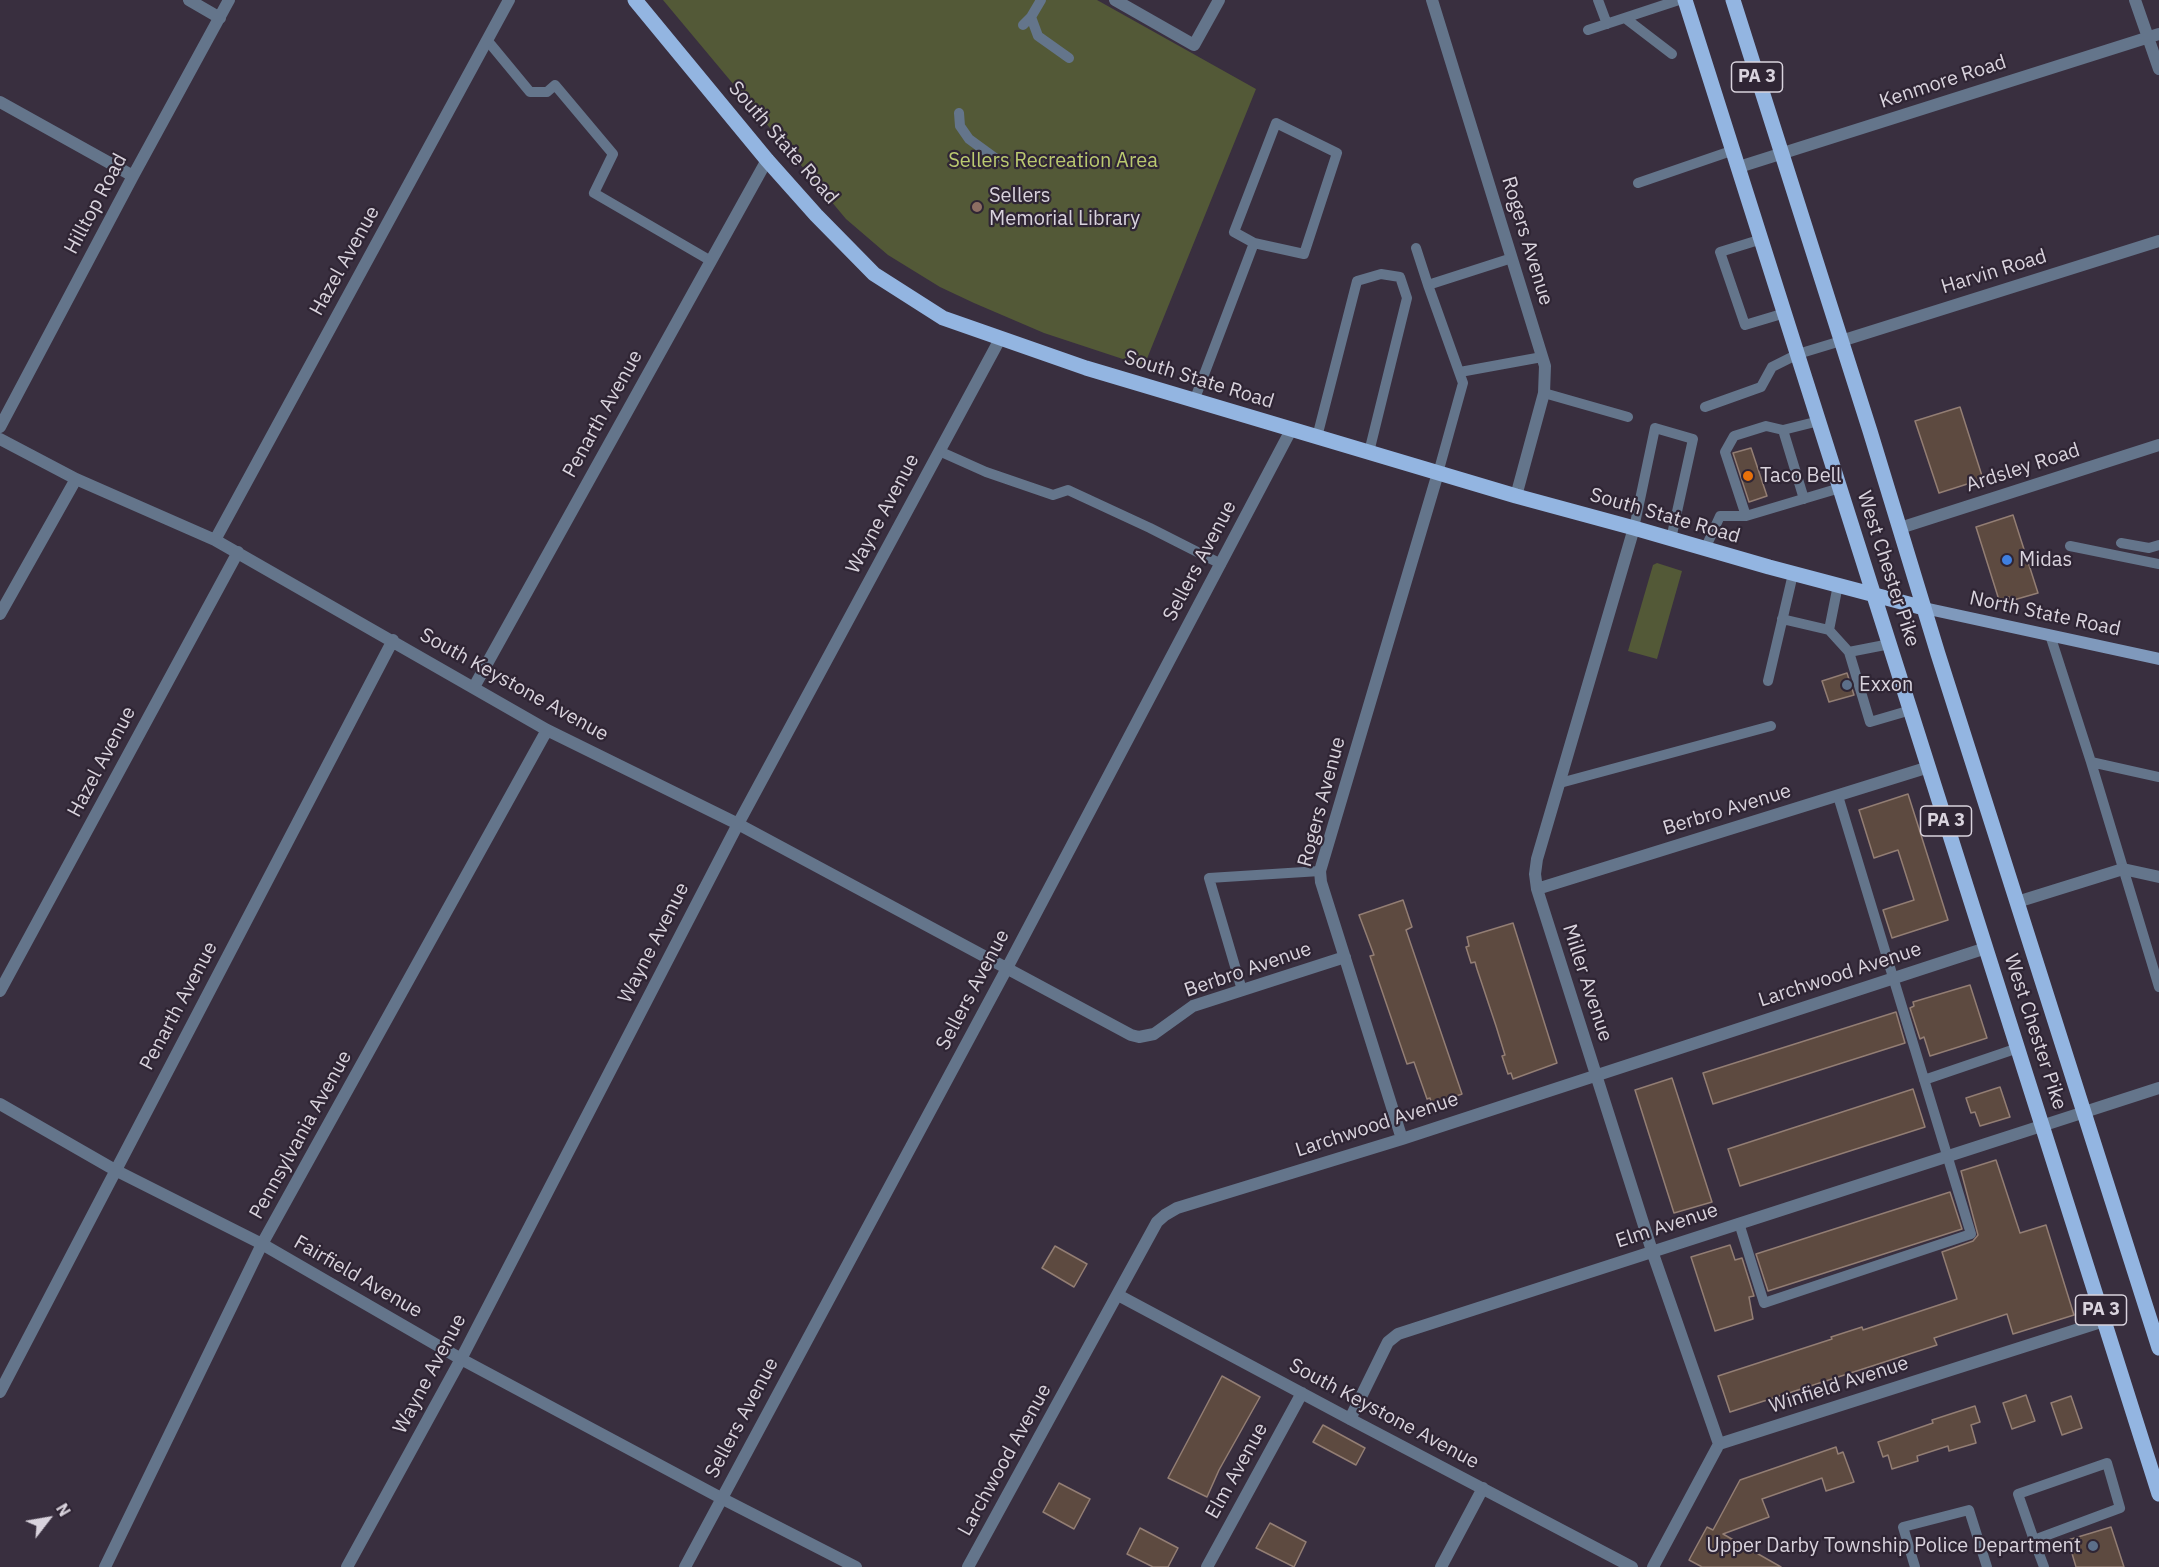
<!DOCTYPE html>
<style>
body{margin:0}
#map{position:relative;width:2159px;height:1567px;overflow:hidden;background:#392f3f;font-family:"IBM Plex Sans",sans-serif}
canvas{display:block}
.north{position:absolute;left:18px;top:1489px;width:60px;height:60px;-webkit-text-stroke:4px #2f2534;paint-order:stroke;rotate:59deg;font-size:16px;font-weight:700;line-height:24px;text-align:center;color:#d9d3dd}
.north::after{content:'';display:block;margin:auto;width:21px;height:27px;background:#d9d3dd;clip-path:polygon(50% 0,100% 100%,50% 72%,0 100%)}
</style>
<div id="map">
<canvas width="2159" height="1567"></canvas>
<div class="north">N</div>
</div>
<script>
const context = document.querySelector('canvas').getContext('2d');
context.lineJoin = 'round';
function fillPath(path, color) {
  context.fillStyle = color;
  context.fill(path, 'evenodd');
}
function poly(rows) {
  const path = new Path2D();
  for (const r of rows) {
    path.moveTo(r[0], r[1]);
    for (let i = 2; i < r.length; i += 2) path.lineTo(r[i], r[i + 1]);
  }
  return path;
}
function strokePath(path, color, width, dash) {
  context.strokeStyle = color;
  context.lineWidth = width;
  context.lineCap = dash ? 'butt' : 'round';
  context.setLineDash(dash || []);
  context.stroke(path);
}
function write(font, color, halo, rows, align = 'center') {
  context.font = font + ' "IBM Plex Sans",sans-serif';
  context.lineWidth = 4.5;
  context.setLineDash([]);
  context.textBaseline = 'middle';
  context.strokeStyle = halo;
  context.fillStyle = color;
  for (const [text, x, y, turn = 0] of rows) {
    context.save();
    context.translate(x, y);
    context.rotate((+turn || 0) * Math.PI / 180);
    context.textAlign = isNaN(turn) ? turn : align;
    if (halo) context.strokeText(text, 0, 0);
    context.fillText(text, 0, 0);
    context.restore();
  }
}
fillPath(poly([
 [663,0,1097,0,1256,89,1144,366,1044,333,974,303,940,287,888,255,846,219],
 [1657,563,1682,571,1657,659,1628,651,1653,565]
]), '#535937');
const building = poly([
 [1960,407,1983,479,1939,493,1915,421,1960,407],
 [1751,448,1767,496,1749,502,1733,453,1751,448],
 [2013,515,2038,593,2010,601,2009,597,1999,600,1976,527,2013,515],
 [1847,673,1854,695,1829,702,1822,681,1847,673],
 [1908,794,1948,920,1892,938,1883,910,1914,900,1898,850,1874,858,1859,810,1908,794],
 [1403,900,1412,927,1406,930,1462,1094,1432,1105,1430,1098,1427,1099,1414,1062,1407,1064,1370,956,1374,955,1359,915,1403,900],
 [1513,923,1557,1063,1513,1079,1511,1073,1508,1074,1502,1056,1505,1055,1496,1026,1477,969,1475,962,1471,963,1466,947,1469,946,1467,937,1513,923],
 [1970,985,1987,1038,1930,1056,1924,1037,1920,1039,1910,1008,1914,1006,1913,1002,1970,985],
 [1896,1012,1905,1043,1713,1104,1703,1073,1896,1012],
 [1672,1078,1712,1202,1674,1213,1635,1090,1672,1078],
 [2000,1087,2010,1117,1980,1126,1975,1112,1971,1113,1966,1098,2000,1087],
 [1913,1089,1925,1127,1740,1186,1728,1149,1913,1089],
 [1996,1160,2020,1233,2046,1225,2074,1315,2013,1334,2007,1314,1934,1338,1937,1345,1730,1412,1718,1376,1832,1339,1831,1337,1862,1327,1863,1330,1957,1299,1942,1252,1973,1241,1978,1235,1961,1171,1996,1160],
 [1950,1192,1962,1229,1768,1291,1756,1254,1950,1192],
 [1730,1245,1735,1260,1742,1258,1754,1296,1749,1297,1753,1319,1715,1331,1691,1257,1730,1245],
 [1055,1246,1087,1264,1074,1287,1042,1268,1055,1246],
 [1222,1376,1260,1397,1219,1470,1207,1497,1168,1478,1222,1376],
 [2026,1395,2035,1421,2012,1429,2003,1403,2026,1395],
 [2071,1396,2082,1428,2062,1435,2051,1403,2071,1396],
 [1975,1406,1980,1422,1971,1425,1976,1443,1949,1451,1948,1446,1917,1456,1918,1461,1892,1469,1888,1455,1883,1457,1878,1442,1933,1423,1932,1420,1975,1406],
 [1323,1425,1365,1448,1356,1465,1313,1442,1323,1425],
 [1836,1447,1838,1454,1843,1452,1854,1482,1826,1491,1822,1478,1762,1499,1769,1517,1723,1534,1781,1567,1702,1567,1689,1560,1707,1527,1713,1530,1740,1480,1836,1447],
 [1059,1483,1090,1499,1074,1529,1043,1512,1059,1483],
 [1270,1523,1306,1542,1294,1567,1256,1548,1270,1523],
 [2111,1527,2124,1567,2076,1567,2068,1540,2111,1527],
 [1140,1528,1178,1548,1168,1567,1153,1567,1127,1554,1140,1528]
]);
fillPath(building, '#5d4a40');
strokePath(building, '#937e74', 1.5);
strokePath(poly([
 [1598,0,1607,24],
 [1031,17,1041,0],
 [1625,18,1672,54],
 [1023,25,1031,17,1038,36,1069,58],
 [1588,30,1679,0],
 [487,40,530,92,547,92,555,85,613,154,594,193,711,261],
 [959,113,960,126,969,139,995,158],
 [1638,183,1734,150],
 [1762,239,1720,252,1745,325,1785,313],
 [1416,248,1428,285,1512,258],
 [1428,285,1463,383,1438,473],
 [1460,372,1542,357],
 [1544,393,1628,417],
 [1194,401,1254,243,1234,232,1276,123,1337,153,1304,254,1254,243],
 [1705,407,1761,387,1772,367,1798,354,1841,341],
 [1783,430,1819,421],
 [1317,437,1357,281,1381,274,1400,277,1407,298,1369,452],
 [939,451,986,472,1053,495,1068,490,1150,528,1221,564],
 [1746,516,1725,452,1734,436,1766,426,1783,430,1804,499],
 [1634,528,1655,428,1693,439,1671,539],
 [2121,543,2149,548,2159,545],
 [2070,546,2159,564],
 [1705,549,1720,516,1746,516,1840,488],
 [1782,619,1829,630,1849,652,1890,644],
 [1829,630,1838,585],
 [2050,635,2091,762,2159,987],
 [1849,652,1870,722,1911,710],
 [1768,681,1793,574],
 [2091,762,2159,777],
 [1560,783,1771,726],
 [1242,990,1209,878,1320,871],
 [1924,1080,2018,1048],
 [1739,1223,1764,1303,1971,1234,1838,796],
 [2034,1540,2120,1508,2107,1463,2018,1494,2034,1540,2044,1567],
 [1915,1567,1903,1527,1969,1510,1987,1567]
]), '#64758b', 10);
strokePath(poly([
 [189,0,220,18],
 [1115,0,1194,45,1219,0],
 [1432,0,1545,366,1544,393,1516,496],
 [2135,0,2159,69],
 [0,102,133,176],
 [1739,167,2159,34],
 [1841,341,2159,241],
 [0,427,133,176,229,0],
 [0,439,76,479,215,540,547,730,738,824,1131,1035,1139,1037,1154,1034,1193,1006,1345,957],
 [1634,528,1537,859,1535,874,1537,889,1652,1251,1719,1444],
 [1900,528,2159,445],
 [215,540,509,0],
 [0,614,76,479],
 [474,687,767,160],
 [1537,889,1929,767],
 [2017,902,2123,869,2159,877],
 [0,991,238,552],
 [0,1104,115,1170,262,1244,461,1359,721,1498,856,1567],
 [1402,1139,1321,882,1320,871,1438,473],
 [1118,1295,1350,1419,1632,1567],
 [0,1392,393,640],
 [1350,1419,1384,1350,1388,1342,1398,1334,2159,1088],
 [105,1567,262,1244,547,730],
 [347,1567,461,1359,738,824,1000,339],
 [685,1567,1006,970,1291,430],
 [968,1567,1157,1222,1165,1215,1177,1208,1402,1139,1986,948],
 [1207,1567,1302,1393],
 [1441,1567,1483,1488],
 [1653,1567,1719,1444,2104,1321]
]), '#64758b', 12);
strokePath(poly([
 [1924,608,2159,659]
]), '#7f99bc', 12);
strokePath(poly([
 [635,0,767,160,816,215,874,274,943,318,1086,368,1516,496,1634,528,1769,567,1924,608],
 [1685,0,2159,1494],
 [1733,0,1870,431,1938,654,2159,1348]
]), '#93b5e1', 15);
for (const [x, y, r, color] of [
 [977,207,6,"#8d6e63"],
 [1748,476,6,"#e8710a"],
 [2007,560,6,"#3f7fe0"],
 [1847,685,6,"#5c6f8a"],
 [2093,1546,6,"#5c6f8a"]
]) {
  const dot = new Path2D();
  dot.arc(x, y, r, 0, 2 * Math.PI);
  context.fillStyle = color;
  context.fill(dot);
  strokePath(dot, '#2f2534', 2);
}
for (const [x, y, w] of [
 [1757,77,51],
 [1946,821,51],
 [2101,1310,51]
]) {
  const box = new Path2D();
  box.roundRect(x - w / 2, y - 15, w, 30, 4.5);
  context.fillStyle = '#2f2534';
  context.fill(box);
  strokePath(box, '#d9d3dd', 1.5);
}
write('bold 18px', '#d9d3dd', null, [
 ["PA 3",1757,77],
 ["PA 3",1946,821],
 ["PA 3",2101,1310]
]);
write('20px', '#d9d3dd', '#2f2534', [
 ["Kenmore Road",1943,82,-18],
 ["South State Road",783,143,49],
 ["Hilltop Road",96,204,-62],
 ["Rogers Avenue",1527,241,73],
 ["Hazel Avenue",345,261,-61],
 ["Harvin Road",1994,272,-17],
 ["South State Road",1199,380,17],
 ["Penarth Avenue",603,414,-61],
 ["Ardsley Road",2023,468,-18],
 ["Wayne Avenue",883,514,-62],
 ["South State Road",1665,516,16],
 ["Sellers Avenue",1200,561,-62],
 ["West Chester Pike",1888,569,72],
 ["North State Road",2045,614,12],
 ["South Keystone Avenue",514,685,29],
 ["Hazel Avenue",102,762,-62],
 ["Rogers Avenue",1322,802,-75],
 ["Berbro Avenue",1727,810,-17],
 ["Wayne Avenue",654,943,-63],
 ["Berbro Avenue",1248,970,-19],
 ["Larchwood Avenue",1840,975,-18],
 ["Miller Avenue",1587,983,72],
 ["Sellers Avenue",973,990,-62],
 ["Penarth Avenue",179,1006,-62],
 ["West Chester Pike",2035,1032,72],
 ["Larchwood Avenue",1377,1125,-18],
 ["Pennsylvania Avenue",301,1135,-61],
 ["Elm Avenue",1667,1226,-18],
 ["Fairfield Avenue",358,1277,30],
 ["Wayne Avenue",430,1374,-62],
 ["Winfield Avenue",1839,1385,-18],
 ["South Keystone Avenue",1384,1414,28],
 ["Sellers Avenue",742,1418,-62],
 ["Larchwood Avenue",1005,1460,-61],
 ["Elm Avenue",1237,1471,-61]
]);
write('20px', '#bbca70', '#2f2534', [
 ["Sellers Recreation Area",1053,161]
]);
write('20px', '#d9d3dd', '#2f2534', [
 ["Sellers",989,196],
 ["Memorial Library",989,219],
 ["Taco Bell",1760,476],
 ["Midas",2019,560],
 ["Exxon",1859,685],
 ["Upper Darby Township Police Department",2081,1546,"right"]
], 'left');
</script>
